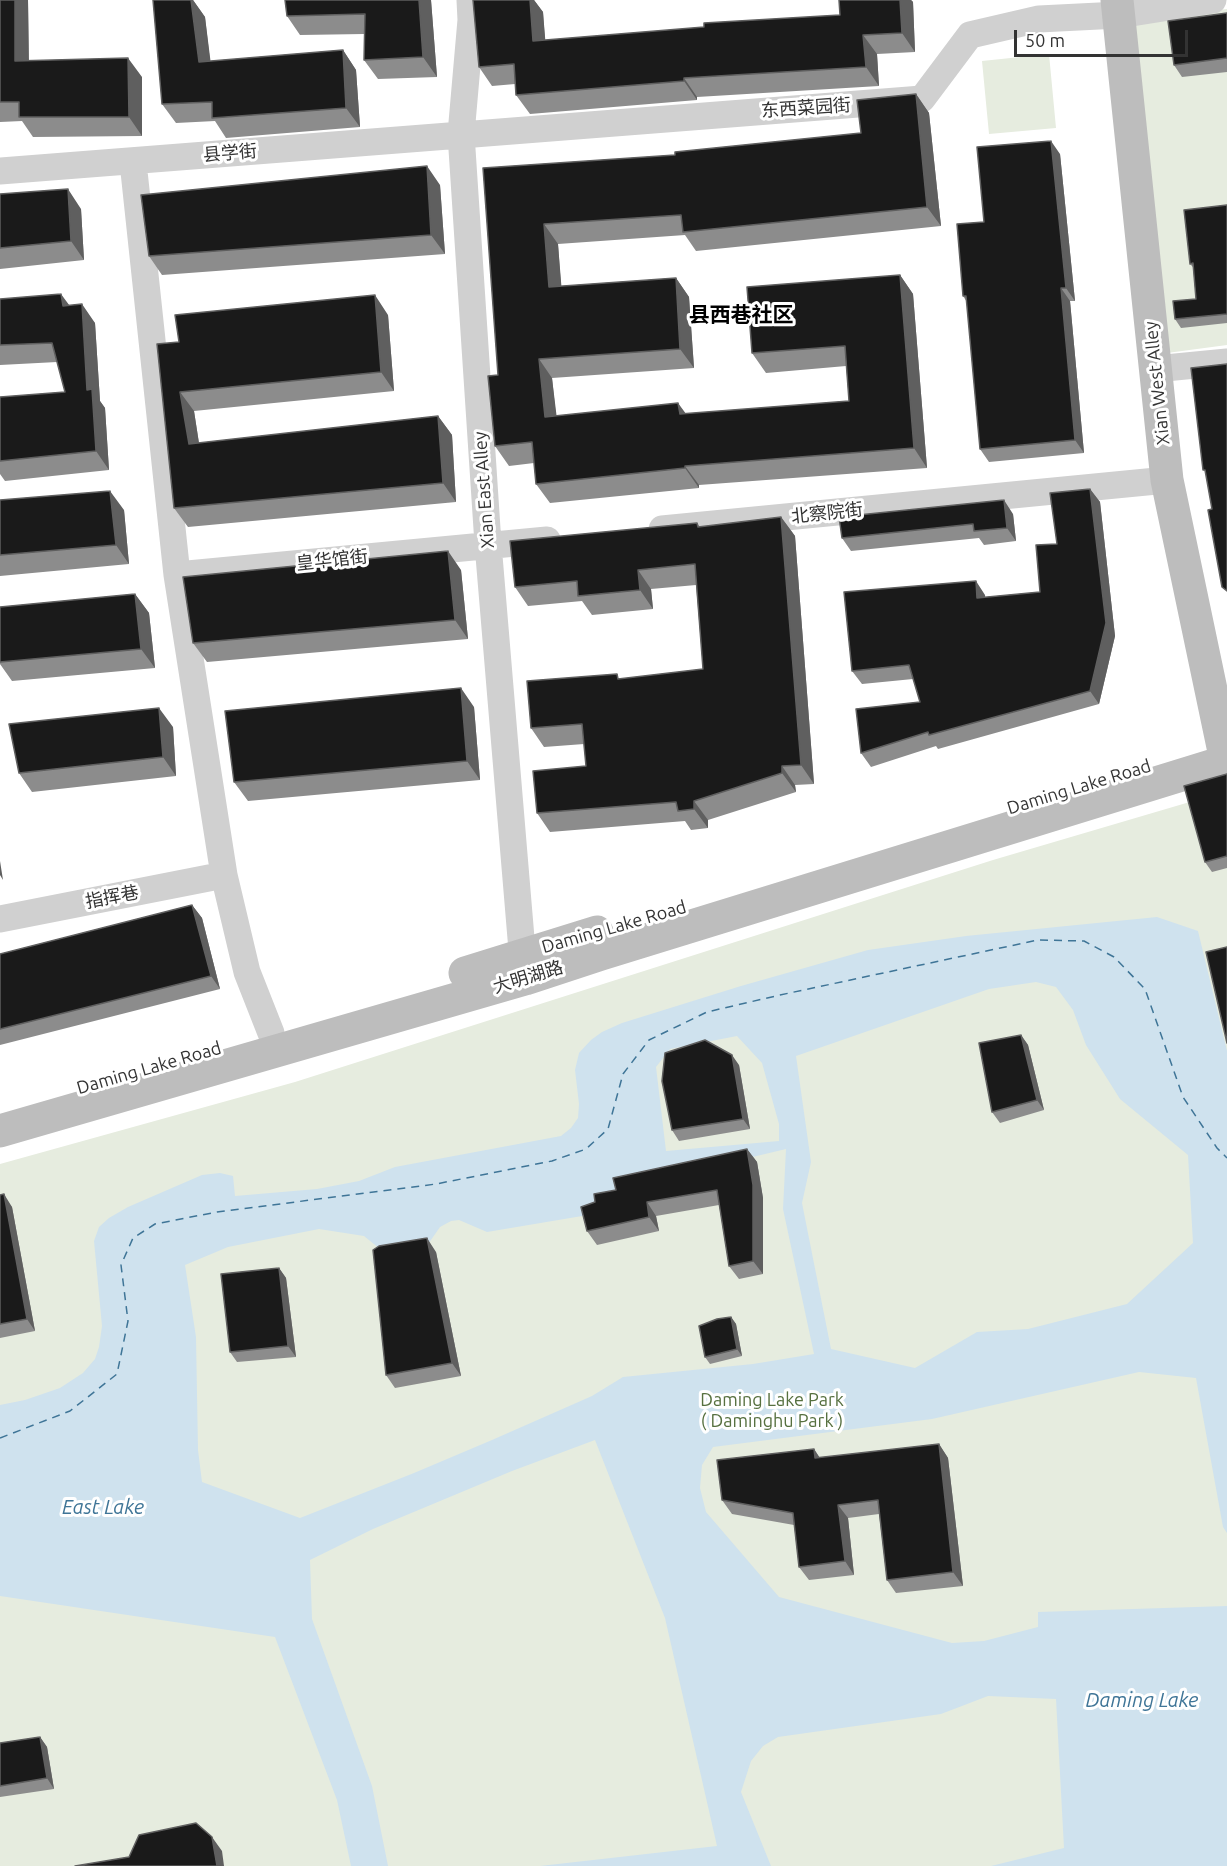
<!DOCTYPE html>
<meta charset="utf-8">
<style>
body{margin:0}
#map{position:relative;width:1227px;height:1866px;overflow:hidden;background:#fff;font-family:Ubuntu,sans-serif}
canvas{display:block}
.scale{position:absolute;left:1014px;top:30px;width:174px;height:27px;box-sizing:border-box;border:3px solid #333;border-top:0;padding-left:8px;font-size:18px;line-height:21px;white-space:nowrap;color:#333;-webkit-text-stroke:4px #fff;paint-order:stroke}
</style>
<div id="map">
<canvas width="1227" height="1866"></canvas>
<div class="scale">50 m</div>
</div>
<script>
const context = document.querySelector('canvas').getContext('2d');
context.lineJoin = 'round';
function fillPath(path, color) {
  context.fillStyle = color;
  context.fill(path, 'evenodd');
}
function poly(rows) {
  const path = new Path2D();
  for (const r of rows) {
    path.moveTo(r[0], r[1]);
    for (let i = 2; i < r.length; i += 2) path.lineTo(r[i], r[i + 1]);
  }
  return path;
}
function strokePath(path, color, width, dash) {
  context.strokeStyle = color;
  context.lineWidth = width;
  context.lineCap = dash ? 'butt' : 'round';
  context.setLineDash(dash || []);
  context.stroke(path);
}
function write(font, color, halo, rows, align = 'center') {
  context.font = font + ' Ubuntu,"Noto Sans SC",sans-serif';
  context.lineWidth = 6;
  context.setLineDash([]);
  context.textBaseline = 'middle';
  context.strokeStyle = halo;
  context.fillStyle = color;
  for (const [text, x, y, turn = 0] of rows) {
    context.save();
    context.translate(x, y);
    context.rotate((+turn || 0) * Math.PI / 180);
    context.textAlign = isNaN(turn) ? turn : align;
    if (halo) context.strokeText(text, 0, 0);
    context.fillText(text, 0, 0);
    context.restore();
  }
}
fillPath(poly([
 [1227,9,1227,345,1167,353,1127,20],
 [1049,54,1056,128,989,134,982,61],
 [1227,791,1227,1866,0,1866,0,1164,295,1082,993,860]
]), '#e6ecdf');
fillPath(poly([
 [1157,917,1198,931,1227,1051,1227,1533,1223,1527,1196,1378,1139,1372,932,1419,713,1447,702,1465,700,1488,706,1512,779,1597,952,1643,984,1641,1038,1627,1038,1612,1227,1606,1227,1866,991,1866,1064,1848,1056,1699,988,1696,941,1714,778,1737,763,1746,751,1761,741,1792,771,1866,540,1866,717,1846,665,1618,595,1440,512,1471,373,1529,310,1560,312,1619,372,1786,388,1866,351,1866,337,1800,275,1637,0,1596,0,1405,25,1400,60,1388,83,1373,95,1359,99,1347,102,1326,94,1241,99,1227,109,1218,128,1207,202,1175,220,1173,233,1176,235,1196,317,1189,359,1181,395,1167,561,1136,571,1128,578,1118,579,1104,575,1070,579,1053,591,1040,602,1032,622,1023,741,986,868,950,966,936],
 [1036,982,1056,987,1073,1010,1086,1045,1120,1099,1188,1155,1193,1243,1127,1304,1028,1329,977,1332,915,1368,831,1349,802,1203,811,1162,796,1056,989,989],
 [737,1036,762,1063,779,1124,779,1141,666,1151,656,1067,670,1049],
 [786,1149,783,1209,814,1354,753,1364,623,1377,592,1396,492,1440,414,1473,300,1518,202,1482,198,1450,196,1337,185,1265,228,1247,319,1229,364,1236,385,1253,426,1247,440,1227,451,1221,459,1220,487,1232,600,1213,669,1177]
]), '#cfe2ee');
strokePath(poly([
 [0,1438,70,1411,117,1374,128,1321,121,1265,133,1238,155,1224,217,1212,436,1184,552,1161,586,1149,608,1129,623,1074,649,1040,707,1012,780,995,1038,940,1084,941,1114,957,1145,989,1183,1097,1217,1148,1227,1158]
]), '#3f7597', 1.5, [8, 6]);
strokePath(poly([
 [470,0,471,20,461,134,488,544,524,974],
 [133,162,177,575,224,875,247,972,271,1033],
 [0,171,922,99,970,35,1039,19,1119,15,1213,0],
 [1155,369,1227,362],
 [662,529,1167,480],
 [177,575,547,540],
 [0,919,224,875]
]), '#d0d0d0', 27);
strokePath(poly([
 [1117,0,1167,480,1226,761],
 [465,973,597,932],
 [0,1131,525,979,601,954,1227,761]
]), '#bdbdbd', 33);
fillPath(poly([
 [0,0,28,0,29,60,142,77,142,136,33,137,22,121,0,122],
 [153,0,193,0,205,17,210,61,343,50,356,70,360,127,226,138,215,121,176,123,162,104],
 [285,0,431,0,437,77,378,79,364,60,364,34,300,35,287,16],
 [473,0,534,0,543,12,545,41,840,15,839,0,911,0,913,2,915,52,877,54,879,86,697,97,697,100,530,114,516,95,515,84,492,86,479,67],
 [1227,13,1227,72,1182,77,1174,65],
 [916,94,929,113,941,226,696,251,685,235,558,244,561,286,676,278,689,297,694,368,552,378,556,416,686,414,849,401,846,366,766,373,752,353,900,275,913,294,927,468,699,485,699,488,550,503,536,484,534,463,509,466,495,446,498,375,483,168,675,155,861,133],
 [1060,154,1075,301,1070,301,1084,453,989,462,980,449,967,302,963,296,984,222],
 [440,185,445,254,162,275,149,256],
 [0,194,81,209,84,260,0,269],
 [1227,205,1227,323,1181,328,1175,319,1196,299,1193,267,1190,264],
 [0,299,69,305,95,323,100,401,105,408,109,470,5,481,0,474,0,397,65,392,57,362,0,365],
 [388,315,394,391,194,411,199,443,438,416,452,435,456,502,188,527,174,508,179,342],
 [1090,489,1100,502,1115,636,1099,704,938,749,936,746,871,767,861,753,920,702,913,679,862,684,852,671,985,595,985,597,1040,592,1057,544],
 [0,500,124,510,129,564,0,576],
 [1013,514,1016,541,984,545,979,538,851,551,842,538],
 [781,517,795,536,814,784,795,785,796,792,708,820,708,828,691,830,685,821,550,832,537,813,586,766,584,744,544,747,531,728,621,679,703,669,696,585,651,589,653,609,592,615,582,601,528,606,515,587,697,523,700,527],
 [461,570,468,639,207,662,193,643],
 [135,594,149,613,155,668,12,681,0,664,0,607],
 [474,707,480,780,248,801,234,782],
 [173,727,176,776,32,792,19,773],
 [1227,774,1227,868,1212,872,1205,862],
 [192,905,202,918,220,989,0,1045,0,954],
 [1021,1035,1028,1045,1044,1110,1000,1123,992,1112],
 [739,1065,750,1129,679,1141,672,1130],
 [747,1149,757,1162,763,1198,763,1274,739,1279,729,1266,719,1205,656,1216,659,1231,597,1245,587,1231,595,1202,616,1190],
 [0,1195,12,1207,35,1331,0,1338],
 [436,1252,461,1376,395,1388,386,1375],
 [279,1268,286,1278,296,1357,237,1362,230,1352],
 [731,1317,736,1324,742,1356,710,1364,705,1357],
 [939,1444,948,1458,963,1586,896,1593,887,1580,879,1514,848,1518,854,1575,809,1580,799,1567,794,1525,732,1514,722,1500,814,1449,820,1458],
 [40,1737,47,1747,54,1789,0,1797,0,1743]
]), '#8c8c8c');
fillPath(poly([
 [15,0,28,0,29,80,15,61],
 [191,0,193,0,205,17,213,81,199,62],
 [419,0,431,0,437,77,423,57],
 [530,0,534,0,543,12,547,61,533,41],
 [900,0,911,0,913,2,915,52,902,33],
 [863,35,877,54,879,86,866,67],
 [343,50,356,70,360,127,346,108],
 [128,58,142,77,142,136,129,117],
 [684,78,697,97,697,100,684,81],
 [916,94,929,113,941,226,927,207],
 [1051,141,1060,154,1075,301,1066,288],
 [427,166,440,185,445,254,431,235],
 [68,189,81,209,84,260,71,241],
 [544,224,558,244,563,306,549,287],
 [900,275,913,294,927,468,914,448],
 [676,278,689,297,694,368,680,349],
 [1061,288,1070,301,1084,453,1075,440],
 [61,294,75,313,63,306],
 [375,295,388,315,394,391,381,372],
 [82,304,95,323,100,401,105,408,109,470,96,451,87,390],
 [539,359,552,378,559,436,545,417],
 [180,392,194,411,202,463,189,444],
 [678,403,692,422,680,414],
 [438,416,452,435,456,502,443,483],
 [685,466,699,485,699,488,685,468],
 [1090,489,1100,502,1115,636,1099,704,1090,691],
 [110,491,124,510,129,564,116,545],
 [1004,500,1013,514,1016,541,1007,528],
 [781,517,795,536,814,784,801,765],
 [448,551,461,570,468,639,455,620],
 [638,570,651,589,653,609,640,590],
 [976,581,985,595,987,611,977,598],
 [135,594,149,613,155,668,141,649],
 [461,688,474,707,480,780,467,761],
 [159,708,173,727,176,776,163,757],
 [782,766,795,785,796,792,782,773],
 [694,801,708,820,708,828,694,809],
 [0,861,3,880,0,875],
 [192,905,202,918,220,989,211,976],
 [1021,1035,1028,1045,1044,1110,1037,1100],
 [732,1055,739,1065,750,1129,743,1119],
 [747,1149,757,1162,763,1198,763,1274,753,1261],
 [4,1194,12,1207,35,1331,27,1319],
 [647,1202,656,1216,659,1231,649,1217],
 [427,1238,436,1252,461,1376,452,1363],
 [279,1268,286,1278,296,1357,288,1346],
 [731,1317,736,1324,742,1356,737,1349],
 [939,1444,948,1458,963,1586,953,1572],
 [814,1449,823,1463,815,1458],
 [838,1505,848,1518,854,1575,845,1561],
 [40,1737,47,1747,54,1789,47,1778],
 [212,1837,222,1851,224,1866,217,1866]
]), '#5f5f5f');
const building = poly([
 [0,0,15,0,15,61,128,58,129,117,19,117,19,102,0,102,0,0],
 [153,0,191,0,199,62,343,50,346,108,212,118,212,102,162,104,153,0],
 [285,0,419,0,423,57,364,60,365,14,287,16,285,0],
 [473,0,530,0,533,41,704,27,704,23,840,15,839,0,900,0,902,33,863,35,866,67,684,78,684,81,516,95,514,64,479,67,473,0],
 [1227,13,1227,58,1174,65,1168,21,1227,13],
 [916,94,927,207,683,232,681,215,544,224,549,287,676,278,680,349,539,359,545,417,678,403,680,414,849,401,845,346,752,353,747,287,900,275,914,448,685,466,685,468,536,484,532,442,495,446,488,376,498,375,483,168,675,155,675,152,861,133,857,100,916,94],
 [1051,141,1066,288,1061,288,1075,440,980,449,966,296,963,296,957,224,984,222,977,147,1051,141],
 [427,166,431,235,149,256,141,195,427,166],
 [68,189,71,241,0,248,0,194,68,189],
 [1227,205,1227,314,1175,319,1173,301,1196,299,1193,263,1190,264,1184,210,1227,205],
 [61,294,63,306,82,304,87,390,92,389,96,451,0,461,0,397,65,392,52,343,0,345,0,299,61,294],
 [375,295,381,372,180,392,189,444,438,416,443,483,174,508,157,344,179,342,175,315,375,295],
 [1227,364,1227,591,1222,587,1208,510,1212,509,1205,470,1203,470,1191,368,1227,364],
 [1090,489,1106,623,1090,691,929,735,928,732,861,753,856,709,920,702,909,665,852,671,844,592,976,581,977,598,1040,592,1036,545,1057,544,1050,493,1090,489],
 [110,491,116,545,0,555,0,500,110,491],
 [1004,500,1007,528,974,531,973,524,842,538,839,517,1004,500],
 [781,517,801,765,782,766,782,773,694,801,694,809,678,811,676,802,537,813,533,771,586,766,582,724,531,728,527,681,617,674,618,679,703,669,695,564,638,570,640,590,578,596,577,581,515,587,510,541,697,523,698,527,781,517],
 [448,551,455,620,193,643,183,577,448,551],
 [135,594,141,649,0,662,0,607,135,594],
 [461,688,467,761,234,782,225,711,461,688],
 [159,708,163,757,19,773,9,724,159,708],
 [1227,774,1227,856,1205,862,1184,786,1227,774],
 [192,905,211,976,0,1029,0,954,192,905],
 [1227,947,1227,1043,1206,952,1227,947],
 [1021,1035,1037,1100,992,1112,979,1043,1021,1035],
 [705,1040,732,1055,743,1119,672,1130,662,1081,665,1053,705,1040],
 [747,1149,753,1185,753,1261,729,1266,717,1190,647,1202,649,1217,587,1231,581,1207,595,1202,594,1194,616,1190,613,1178,747,1149],
 [4,1194,27,1319,0,1324,0,1195,4,1194],
 [427,1238,452,1363,386,1375,373,1250,379,1246,427,1238],
 [279,1268,288,1346,230,1352,221,1274,279,1268],
 [731,1317,737,1349,705,1357,699,1326,717,1319,731,1317],
 [939,1444,953,1572,887,1580,878,1500,838,1505,845,1561,799,1567,793,1513,722,1500,717,1460,814,1449,815,1458,939,1444],
 [40,1737,47,1778,0,1786,0,1743,40,1737],
 [196,1823,212,1837,217,1866,75,1866,129,1857,139,1835,196,1823]
]);
fillPath(building, '#1a1a1a');
strokePath(building, '#5f5f5f', 1.5);
write('18px', '#333', '#fff', [
 ["东西菜园街",806,108,-4],
 ["县学街",230,153,-5],
 ["Xian West Alley",1157,383,-96],
 ["Xian East Alley",484,490,-94],
 ["北察院街",827,513,-6],
 ["皇华馆街",332,560,-6],
 ["Daming Lake Road",1079,787,-17],
 ["指挥巷",112,897,-11],
 ["Daming Lake Road",614,927,-16],
 ["大明湖路",528,977,-17],
 ["Daming Lake Road",149,1068,-16]
]);
write('18px', '#56703f', '#fff', [
 ["Daming Lake Park",772,1400],
 ["( Daminghu Park )",772,1421]
]);
write('italic 20px', '#3f7597', '#fff', [
 ["East Lake",103,1507],
 ["Daming Lake",1142,1700]
]);
write('bold 21px', '#000', '#fff', [
 ["县西巷社区",741,315]
]);
</script>
